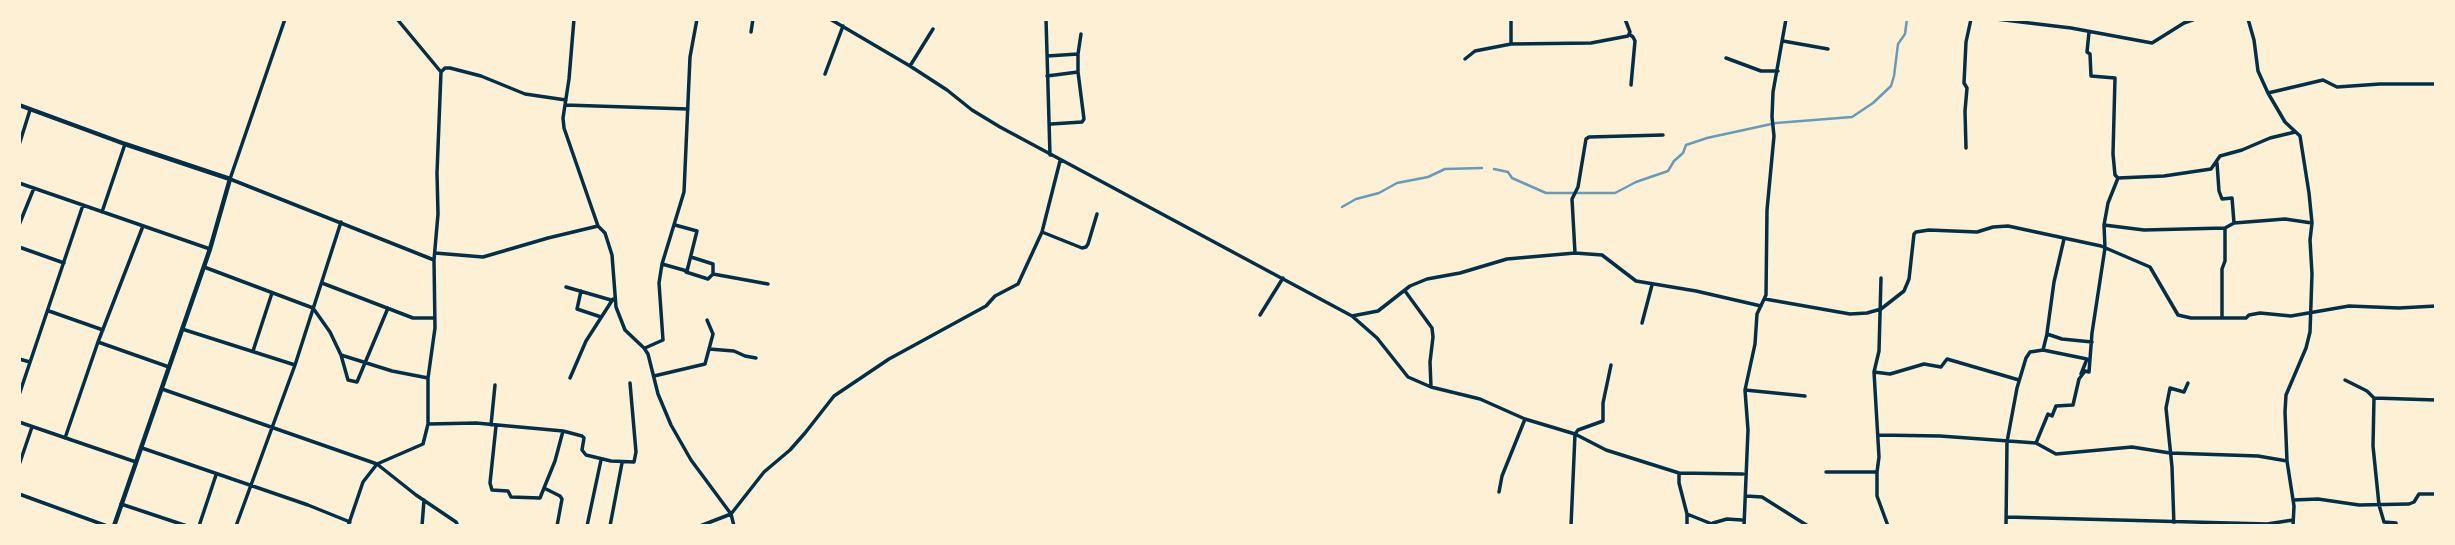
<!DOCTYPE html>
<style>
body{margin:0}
#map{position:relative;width:2455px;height:545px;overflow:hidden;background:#fdf0d5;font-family:"Source Sans 3",sans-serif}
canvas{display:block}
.frame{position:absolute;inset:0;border:21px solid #fdf0d5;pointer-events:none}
</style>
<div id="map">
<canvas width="2455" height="545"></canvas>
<div class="frame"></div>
</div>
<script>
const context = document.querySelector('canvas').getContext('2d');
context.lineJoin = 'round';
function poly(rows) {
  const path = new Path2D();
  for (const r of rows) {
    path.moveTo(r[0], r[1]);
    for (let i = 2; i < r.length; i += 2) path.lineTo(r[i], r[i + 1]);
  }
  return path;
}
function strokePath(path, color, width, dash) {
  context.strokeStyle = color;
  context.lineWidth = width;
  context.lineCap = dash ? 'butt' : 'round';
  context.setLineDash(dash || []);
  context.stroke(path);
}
strokePath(poly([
 [1494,169,1508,172,1512,178,1546,193,1615,193,1636,182,1668,171,1674,161,1683,153,1686,145,1707,138,1776,123,1852,117,1873,103,1891,86,1894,76,1898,44,1905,34,1907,19],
 [1342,207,1356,199,1379,193,1397,183,1428,177,1445,169,1482,168]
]), '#669bbc', 2.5);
strokePath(poly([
 [285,19,230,179,434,260],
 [574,19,569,79,563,118,564,128,598,226,605,233,612,255,616,307,625,330,644,348,648,354,658,394,671,425,691,460,731,514,734,526],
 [830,19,910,66,947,90,972,110,1000,127,1352,316,1378,311,1410,286,1427,279,1460,273,1507,259,1575,253,1602,255,1636,281,1696,291,1761,306],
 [1046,19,1050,155],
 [1996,19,2071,28,2152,43,2184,23,2195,19],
 [2248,19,2254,40,2258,71,2268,93,2285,122,2300,136,2309,193,2312,223,2310,240,2312,274,2310,332,2306,348,2286,395,2285,412,2287,461,2294,506,2293,526],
 [751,32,753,19],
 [1629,34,1633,37,1635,41,1631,85],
 [1783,41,1828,49],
 [1511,44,1591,43,1628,36,1630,32,1625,19],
 [1078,54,1078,72],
 [1047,56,1078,54,1081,34],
 [1726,58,1761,71,1778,71],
 [1465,59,1475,51,1511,44,1511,19],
 [910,66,933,29],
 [441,72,445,68,450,68,481,76,525,94,566,100],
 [825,74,843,26],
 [1047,76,1078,72,1084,119,1082,122,1051,124],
 [2268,93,2323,80,2337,87,2380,84,2436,84],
 [565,105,688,109],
 [19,145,30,110],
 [1966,148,1965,111,1967,88,1964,83,1966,42,1971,19],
 [2217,163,2219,191,2222,199,2232,198,2234,223],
 [2118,178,2164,176,2211,169,2220,156,2242,150,2270,138,2295,132],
 [19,183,210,249],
 [102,212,125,144],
 [19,225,34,188],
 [2104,225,2144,230,2225,228,2234,223,2285,219,2312,223],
 [1042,232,1082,248,1086,247,1088,244,1097,214],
 [19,247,64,263],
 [435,253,483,257,548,238,598,226],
 [1575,253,1572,199,1578,187,1586,139,1589,137,1663,135],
 [691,257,713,264,713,274],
 [662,264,687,271,697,231,675,225],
 [204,267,313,308,330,332,341,355,392,371,428,378],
 [686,272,708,279,713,274,768,284],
 [322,283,413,318,435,318],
 [566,287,611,300],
 [581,291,577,309,601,317],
 [1405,291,1432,328,1433,337,1430,362,1431,387],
 [1765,299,1850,314,1867,313,1881,309,1904,291,1909,279,1914,234,1916,232,1929,230,1977,232,1993,227,2008,226,2101,246,2150,267,2178,315,2191,318,2246,318,2249,315,2260,313,2291,316,2349,306,2399,308,2436,306],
 [49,311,103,330],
 [1260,315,1283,278],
 [1352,316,1377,338,1408,377,1431,387,1480,399,1525,419,1575,434,1606,450,1679,473,1743,474],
 [2222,318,2222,269,2225,261,2225,228],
 [1642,323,1652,285],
 [182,329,295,365],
 [2047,333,2054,282,2064,239],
 [98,342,169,367],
 [645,348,663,340,659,283,662,264,684,192,690,57,697,19],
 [709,349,734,351,745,356,756,358],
 [2043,350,2087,359,2081,374],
 [253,351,272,293],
 [341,355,348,380,357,382,388,308],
 [19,359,30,362],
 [1874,372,1890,374,1924,364,1941,367,1947,359,2019,380],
 [654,376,705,364,713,334,707,320],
 [570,378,586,341,613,299],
 [2345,380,2367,391,2374,398,2436,400],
 [162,389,377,464,416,495,456,522,458,526],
 [1745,390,1805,396],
 [19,395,83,205],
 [2374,398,2373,446,2379,505,2384,522,2396,523,2396,526],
 [19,422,136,462],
 [428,424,476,423,563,431,582,436,584,438,582,450,586,455,611,461,634,462,636,452,630,383],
 [491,425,495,385],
 [496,426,490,483,492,490,508,491,511,497,540,498,544,488],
 [1878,435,1940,436,2036,443,2056,454,2132,447,2170,453,2258,456,2287,461],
 [65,438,98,342,143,226],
 [2036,443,2048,414,2052,416,2056,406,2073,405,2079,379,2085,371,2089,372,2092,333,2105,248,2104,225,2108,203,2118,178,2115,175,2113,154,2115,78,2091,76,2090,54,2087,52,2089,32],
 [142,448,308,505,350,522],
 [19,465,32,427],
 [1826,472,1877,472,1879,457,1874,372,1879,351,1881,278],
 [1877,472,1877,496,1888,526],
 [1679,473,1679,483,1687,514,1717,526],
 [1499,492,1502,476,1525,419],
 [19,494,107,526],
 [1746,496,1762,497,1808,526],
 [2293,500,2318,499,2359,505,2409,504,2414,502,2419,494,2436,494],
 [121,504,187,526],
 [2006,517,2267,524,2293,520],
 [1713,523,1727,519,1742,520],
 [199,526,216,475],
 [236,526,295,365,341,222],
 [348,526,363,482,377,464,423,444,428,424,428,378,435,328,434,260,438,214,437,173,441,72,397,19],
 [422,526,424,500],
 [557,526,562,499,560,496,544,488,555,461,563,431],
 [587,526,601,460],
 [610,526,622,463],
 [700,526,731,514,764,472,790,450,805,433,834,396,889,359,986,306,995,296,1018,284,1042,232,1060,161],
 [1571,526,1575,434,1578,430,1603,421,1603,403,1611,365],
 [1687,526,1687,514],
 [1744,526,1748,430,1745,390,1755,344,1757,314,1766,295,1767,210,1774,136,1772,117,1773,92,1786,19],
 [2006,526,2007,442,2017,388,2026,358,2030,352,2043,350,2047,334,2062,339,2092,342],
 [2174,526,2172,467,2166,408,2170,388,2184,392,2188,383]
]), '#003049', 3.5);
strokePath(poly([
 [19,105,125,144,230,179,210,249,114,526]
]), '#003049', 4.5);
</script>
